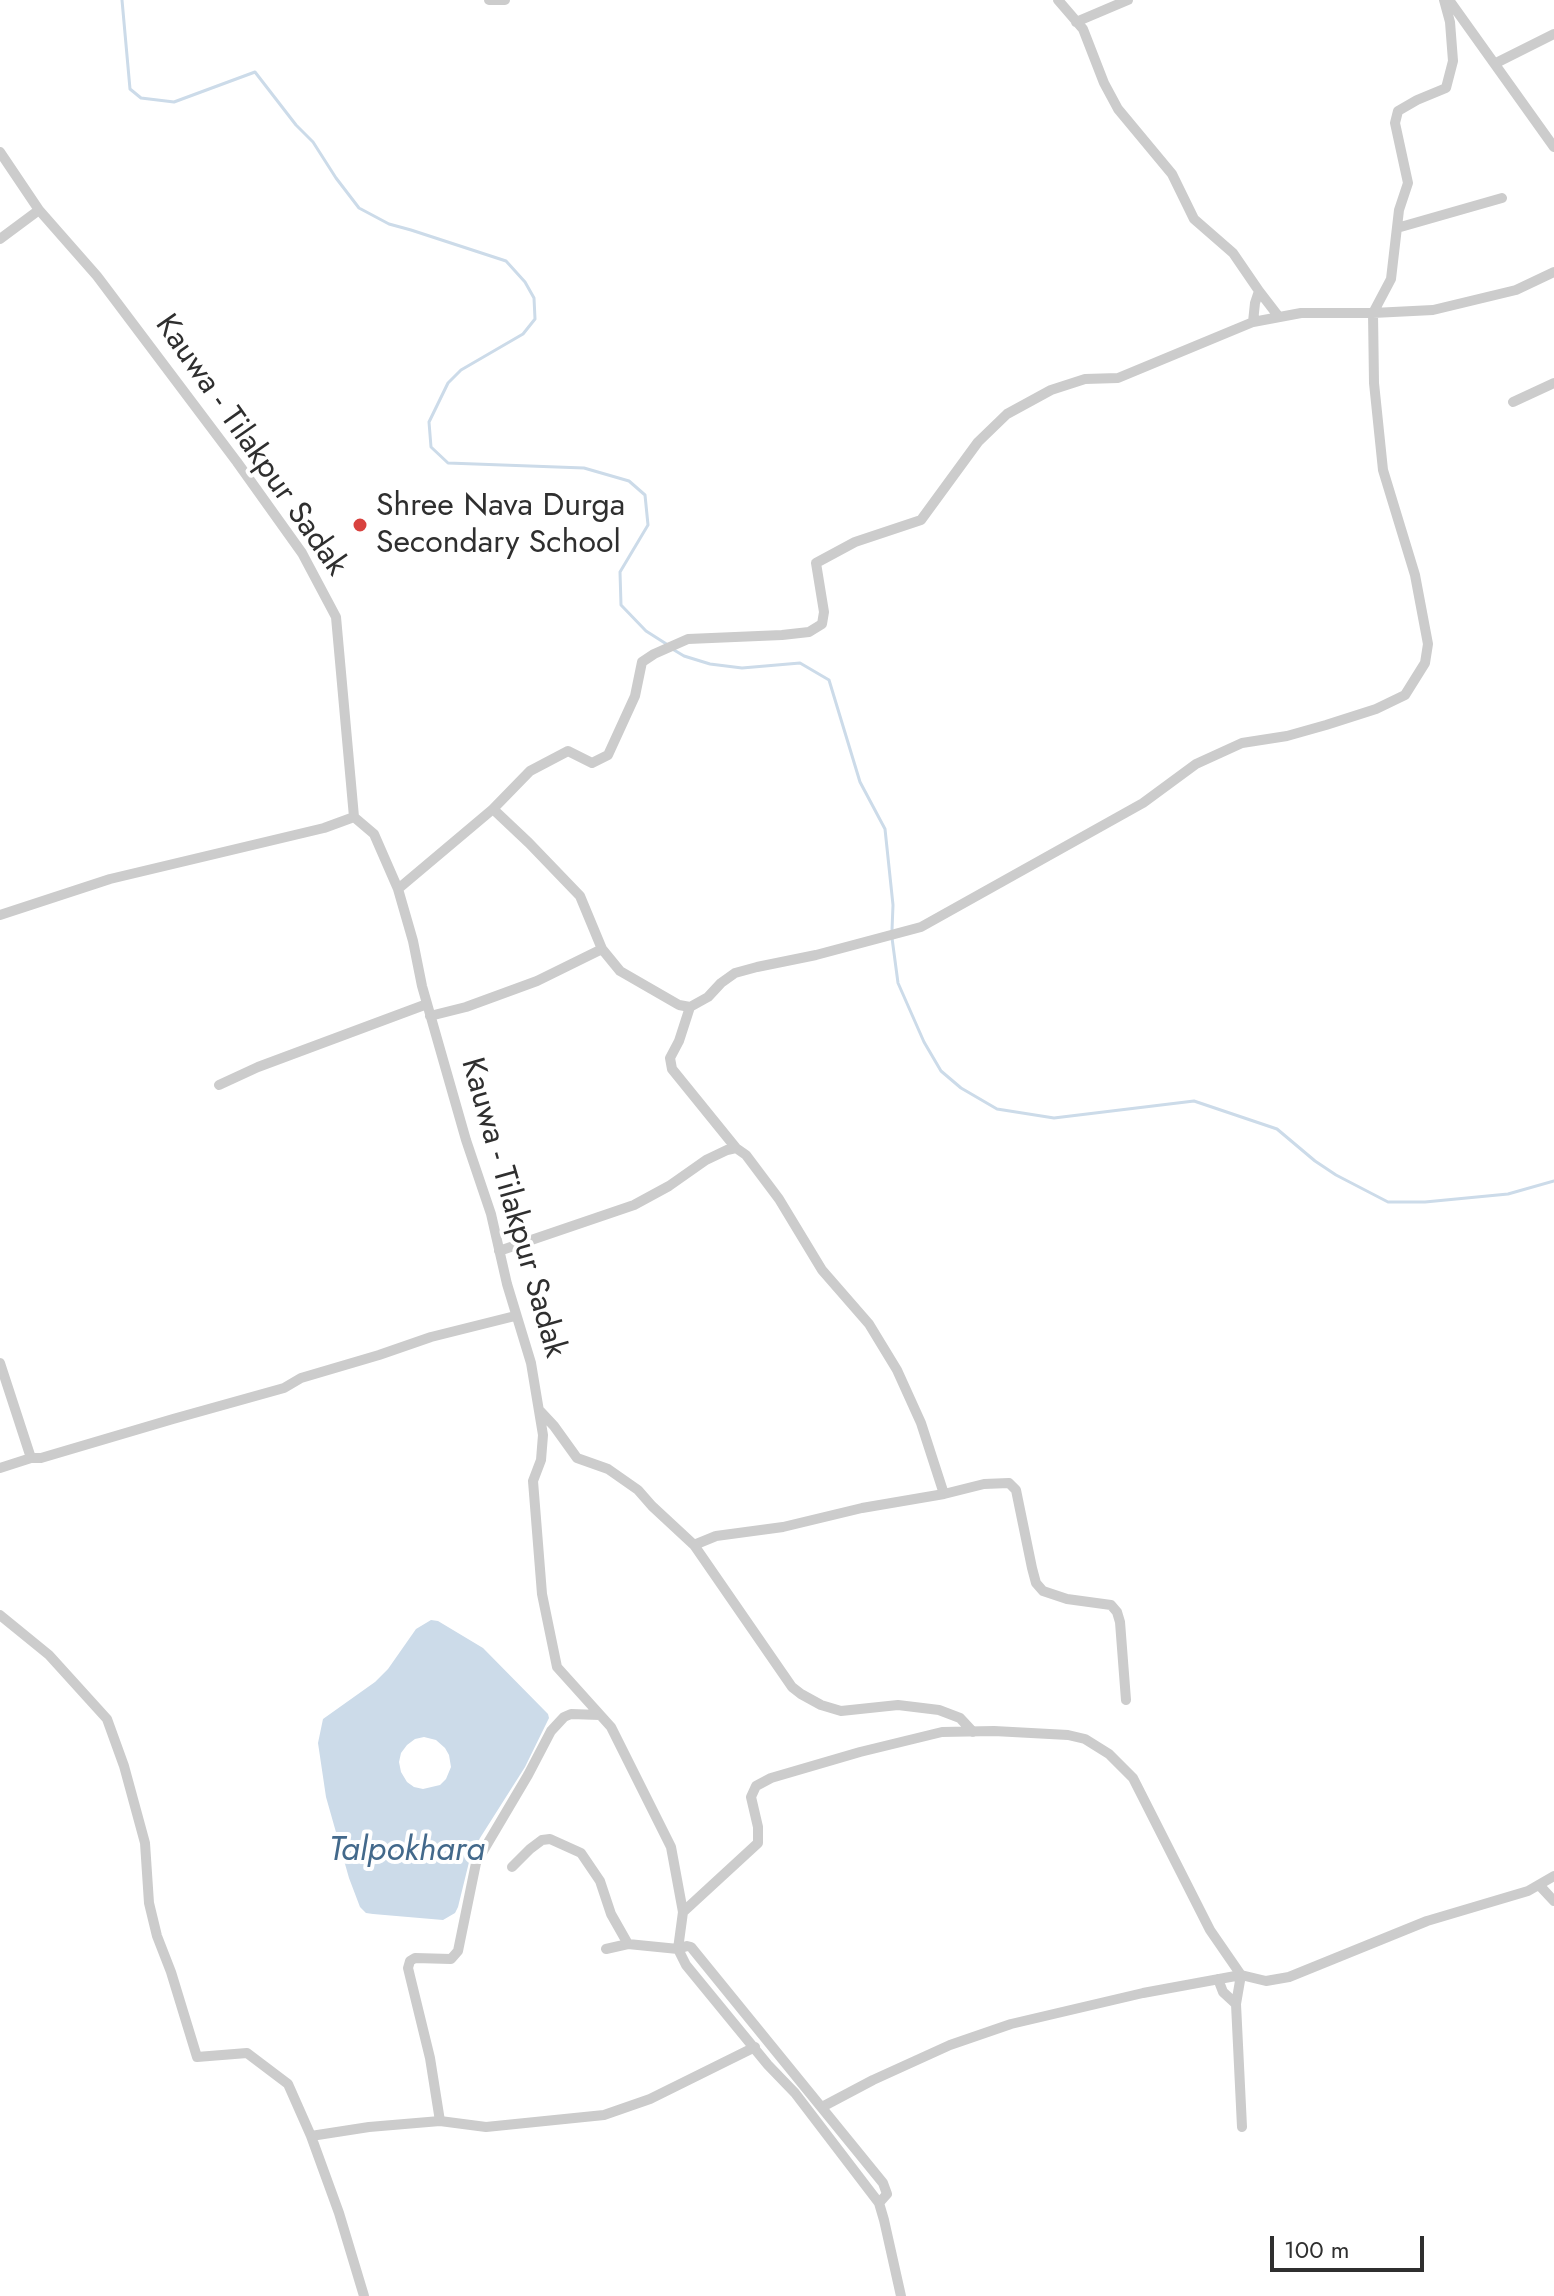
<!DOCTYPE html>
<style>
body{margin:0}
#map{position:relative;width:1554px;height:2296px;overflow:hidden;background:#fff;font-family:Jost,sans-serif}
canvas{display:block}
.scale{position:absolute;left:1270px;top:2236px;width:154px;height:36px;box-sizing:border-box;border:4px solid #2f2f2f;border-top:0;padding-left:10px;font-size:24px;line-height:28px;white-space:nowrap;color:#2f2f2f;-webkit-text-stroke:6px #fff;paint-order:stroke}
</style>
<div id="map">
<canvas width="1554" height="2296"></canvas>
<div class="scale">100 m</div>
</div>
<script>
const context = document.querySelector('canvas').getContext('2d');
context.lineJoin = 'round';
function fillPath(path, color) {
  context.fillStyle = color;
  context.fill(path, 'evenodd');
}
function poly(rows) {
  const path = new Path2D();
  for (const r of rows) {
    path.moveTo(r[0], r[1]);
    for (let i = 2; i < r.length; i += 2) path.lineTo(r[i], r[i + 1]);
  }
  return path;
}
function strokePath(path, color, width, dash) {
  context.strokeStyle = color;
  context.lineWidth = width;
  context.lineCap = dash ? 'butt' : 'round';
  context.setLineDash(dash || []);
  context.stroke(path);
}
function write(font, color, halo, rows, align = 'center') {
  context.font = font + ' Jost,sans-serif';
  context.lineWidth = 8;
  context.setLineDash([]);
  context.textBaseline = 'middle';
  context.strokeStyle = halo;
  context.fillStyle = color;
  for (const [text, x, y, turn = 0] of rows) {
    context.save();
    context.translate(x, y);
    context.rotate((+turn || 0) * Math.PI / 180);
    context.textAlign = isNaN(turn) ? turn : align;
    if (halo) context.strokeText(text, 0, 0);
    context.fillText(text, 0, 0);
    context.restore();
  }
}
fillPath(poly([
 [431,1620,438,1621,483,1648,548,1714,549,1718,525,1767,480,1838,470,1858,458,1907,455,1913,443,1920,373,1914,366,1913,360,1907,349,1878,326,1797,318,1743,323,1719,375,1682,388,1669,416,1629],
 [424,1737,436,1740,445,1748,449,1755,451,1767,446,1779,440,1785,423,1789,414,1787,407,1782,401,1772,399,1762,401,1753,407,1745,415,1739]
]), '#ccdbe9');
strokePath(poly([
 [122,0,130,89,141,98,174,102,255,72,296,125,313,142,336,178,359,208,389,224,411,230,506,261,525,282,534,298,535,319,523,334,461,370,448,383,429,422,431,447,448,463,584,468,629,481,645,495,648,525,620,572,621,605,646,631,668,645],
 [674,650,684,656,710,664,742,668,800,663,829,680,860,782,885,829,893,905,892,930],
 [892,938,898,983,924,1042,941,1071,961,1088,997,1109,1054,1118,1194,1101,1277,1129,1315,1161,1336,1175,1388,1202,1425,1202,1508,1194,1554,1181]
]), '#ccdbe9', 3);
strokePath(poly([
 [489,0,505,0],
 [1058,0,1083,29,1104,83,1118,109,1172,174,1194,219,1233,253,1259,291,1255,303,1253,322],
 [1449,0,1554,147],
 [1076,22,1128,0],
 [1496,63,1554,34],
 [0,152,39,210,97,276,237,462,302,553,336,617,354,817,374,834,398,889,413,941,422,986,466,1140,491,1214,507,1284,531,1363,543,1435,541,1460,533,1481,542,1594,557,1667,611,1727,671,1847,683,1912,678,1949,686,1965,768,2065,795,2093,879,2203,884,2220,901,2296],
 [1397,228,1502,198],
 [0,239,39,210],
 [1259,291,1279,317],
 [1513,402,1554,383],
 [493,809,529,843,580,896,602,949,620,971,679,1005,690,1007,708,997,721,983,735,973,757,967,816,955,921,927,1143,803,1196,764,1242,743,1287,736,1326,725,1376,709,1405,695,1425,663,1428,644,1415,575,1383,470,1374,383,1373,313,1433,310,1516,290,1554,272],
 [398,889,493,809,530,771,568,751,592,763,608,755,635,696,642,662,654,654,688,639,782,635,809,632,822,624,824,612,816,563,855,542,921,520,978,442,1007,414,1051,390,1085,379,1118,378,1253,322,1301,313,1373,313,1391,279,1399,210,1408,183,1395,123,1398,111,1417,100,1446,88,1453,61,1450,22,1444,0],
 [0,915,110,879,324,828,354,817],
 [690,1007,679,1041,670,1058,672,1069,736,1148],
 [430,1016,466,1007,537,981,602,949],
 [219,1085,258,1067,427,1004],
 [499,1251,634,1205,669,1186,706,1160,727,1150,736,1148,746,1155,779,1199,822,1270,869,1324,897,1370,921,1423,944,1494],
 [0,1363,31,1458,41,1458,173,1419,284,1388,301,1378,379,1355,431,1337,515,1316],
 [540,1411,554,1426,577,1458,608,1469,638,1490,652,1506,694,1545,792,1687,801,1694,821,1705,841,1711,898,1705,939,1710,960,1718,973,1732],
 [0,1468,31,1458],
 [694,1545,716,1536,783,1527,862,1508,944,1494,984,1484,1009,1483,1016,1490,1032,1568,1036,1583,1043,1591,1067,1599,1111,1605,1117,1612,1120,1622,1126,1700],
 [0,1615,49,1655,107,1719,124,1766,145,1843,149,1903,157,1936,171,1972,197,2057,247,2053,288,2084,311,2136,339,2213,364,2296],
 [512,1867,530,1849,542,1840,550,1839,581,1853,600,1881,611,1914,628,1944],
 [1540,1886,1554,1901],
 [683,1912,758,1843,758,1827,751,1797,756,1786,771,1778,860,1752,942,1732,994,1731,1068,1735,1085,1739,1109,1754,1133,1778,1210,1930,1241,1975,1236,2004],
 [606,1949,628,1944,678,1949,687,1946,691,1947,883,2183,887,2194,879,2203],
 [1218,1979,1223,1992,1236,2004,1242,2127],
 [822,2107,873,2080,950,2045,1011,2024,1143,1993,1241,1975,1266,1981,1289,1977,1427,1921,1528,1891,1554,1876],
 [440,2121,430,2058,408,1968,410,1961,415,1958,451,1959,458,1951,476,1863,528,1775,551,1731,564,1717,571,1714,600,1715],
 [311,2136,369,2127,440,2121,486,2127,604,2115,650,2099,755,2047]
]), '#ccc', 10);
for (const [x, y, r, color] of [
 [360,525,8,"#d8423f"]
]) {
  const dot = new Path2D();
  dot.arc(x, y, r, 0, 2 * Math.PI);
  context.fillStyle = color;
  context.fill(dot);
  strokePath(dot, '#fff', 3);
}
write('32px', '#2f2f2f', '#fff', [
 ["Kauwa - Tilakpur Sadak",250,446,55],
 ["Kauwa - Tilakpur Sadak",512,1208,74]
]);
write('32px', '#2f2f2f', '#fff', [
 ["Shree Nava Durga",376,507],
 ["Secondary School",376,544]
], 'left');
write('italic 34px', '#43698b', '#fff', [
 ["Talpokhara",407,1852]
]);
</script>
